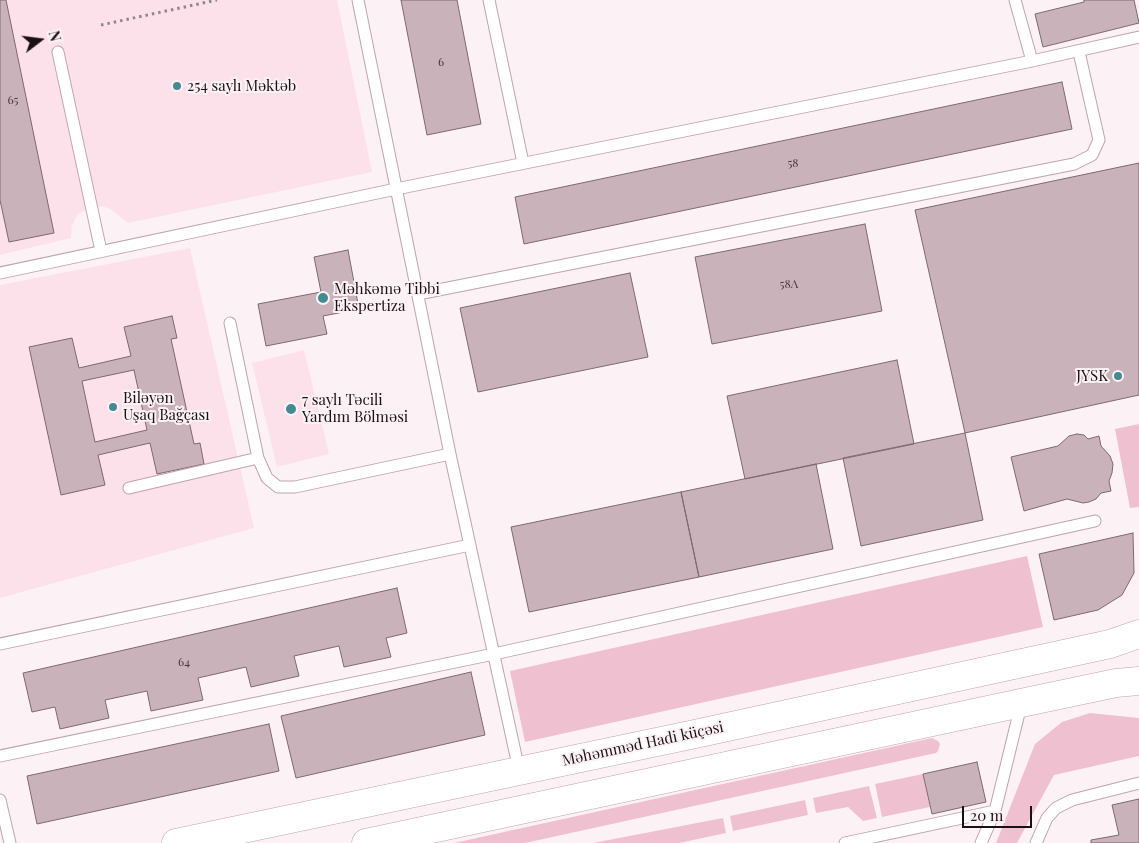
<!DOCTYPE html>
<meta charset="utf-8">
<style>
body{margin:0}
#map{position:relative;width:1139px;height:843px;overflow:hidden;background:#fcf2f5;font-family:"Playfair Display",serif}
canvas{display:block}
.north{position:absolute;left:15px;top:15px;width:50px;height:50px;-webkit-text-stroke:4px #fcf2f5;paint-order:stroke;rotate:75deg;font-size:14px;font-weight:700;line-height:20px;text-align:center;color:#1a1114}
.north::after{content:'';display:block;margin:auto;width:18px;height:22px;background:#1a1114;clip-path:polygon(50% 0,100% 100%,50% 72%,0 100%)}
.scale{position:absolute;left:962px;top:806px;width:70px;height:22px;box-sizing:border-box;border:2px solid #1a1114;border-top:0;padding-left:6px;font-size:15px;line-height:18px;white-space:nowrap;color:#1a1114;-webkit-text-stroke:4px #fcf2f5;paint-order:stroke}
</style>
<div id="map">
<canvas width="1139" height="843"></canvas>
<div class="north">N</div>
<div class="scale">20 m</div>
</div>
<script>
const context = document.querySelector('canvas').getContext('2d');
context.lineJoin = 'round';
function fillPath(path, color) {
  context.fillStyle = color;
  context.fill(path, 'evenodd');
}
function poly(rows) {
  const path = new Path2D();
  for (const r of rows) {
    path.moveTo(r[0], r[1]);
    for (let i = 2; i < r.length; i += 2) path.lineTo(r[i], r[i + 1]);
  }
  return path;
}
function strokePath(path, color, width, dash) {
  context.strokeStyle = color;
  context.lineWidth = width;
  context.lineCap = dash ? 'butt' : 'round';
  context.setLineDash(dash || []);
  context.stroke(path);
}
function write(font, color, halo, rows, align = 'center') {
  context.font = font + ' "Playfair Display",serif';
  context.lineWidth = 4;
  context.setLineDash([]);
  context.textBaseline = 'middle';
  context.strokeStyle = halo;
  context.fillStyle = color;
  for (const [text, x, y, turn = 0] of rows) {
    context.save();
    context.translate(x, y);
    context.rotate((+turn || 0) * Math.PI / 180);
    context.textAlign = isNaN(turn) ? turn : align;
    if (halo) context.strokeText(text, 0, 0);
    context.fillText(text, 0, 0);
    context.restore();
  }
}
fillPath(poly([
 [0,0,337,0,372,172,128,223,110,209,102,206,92,208,79,213,72,225,71,238,0,255],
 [190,248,254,528,0,598,0,285],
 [304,350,329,454,277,467,252,363]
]), '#fde1ea');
fillPath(poly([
 [1139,424,1139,507,1130,508,1115,429],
 [1027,556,1043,627,525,742,510,671],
 [1090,713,1139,718,1139,756,1054,775,1017,843,996,843,1035,744,1062,722],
 [932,738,938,741,940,744,938,751,936,753,525,843,454,843],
 [923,774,930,807,882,817,875,784],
 [869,786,877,818,863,821,848,807,816,813,813,798],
 [805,800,808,815,733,831,730,816],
 [723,818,726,833,679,843,593,843]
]), '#efc1d0');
const building = poly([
 [0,0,6,0,54,233,9,242,0,200,0,0],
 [401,0,457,0,481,124,427,135,401,0],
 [1084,0,1134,0,1139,23,1043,47,1035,14,1084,2,1084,0],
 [1062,82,1072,129,524,244,515,197,1062,82],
 [1139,163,1139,395,965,433,915,210,1139,163],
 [865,224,882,311,712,344,695,257,865,224],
 [348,250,359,309,323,316,327,334,266,346,258,304,321,292,314,257,348,250],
 [630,273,648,357,478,392,460,308,630,273],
 [172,316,177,338,171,339,194,444,200,443,204,464,157,474,150,443,98,455,105,485,61,495,29,347,72,338,79,368,131,356,124,327,172,316],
 [134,370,147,430,95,442,82,381,134,370],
 [897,360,914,444,745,479,727,396,897,360],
 [965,433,983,520,861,546,843,458,965,433],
 [1077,434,1084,435,1088,439,1099,436,1101,446,1110,456,1113,464,1112,473,1109,481,1111,491,1101,493,1096,499,1089,502,1083,503,1067,499,1024,511,1011,457,1058,446,1069,436,1077,434],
 [816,464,833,549,699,577,681,492,816,464],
 [681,492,699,577,529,612,511,527,681,492],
 [1133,533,1134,573,1122,595,1098,610,1054,620,1039,554,1133,533],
 [397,588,407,633,386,638,391,657,344,667,339,646,294,656,299,676,251,687,246,667,198,678,203,700,151,711,147,691,105,700,109,718,60,729,55,707,32,712,23,673,397,588],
 [471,672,485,735,296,778,281,716,471,672],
 [269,724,279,771,37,824,27,776,269,724],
 [977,762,986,802,932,814,923,774,977,762],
 [1139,799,1139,843,1091,843,1091,840,1119,835,1112,805,1139,799]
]);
fillPath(building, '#cab2ba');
strokePath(building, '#7e686f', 1);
const lane = poly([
 [358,0,450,454,519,770],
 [489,0,523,163],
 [1015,0,1032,61],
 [58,52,101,251],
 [0,273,396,189,1032,61,1139,37],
 [418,294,1074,164,1092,155,1099,140,1079,52],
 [230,323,258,458,267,478,278,487,295,487,450,454],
 [129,488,258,458],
 [0,644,470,545],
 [0,756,494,654,1095,521],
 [0,800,10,843],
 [845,843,995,811],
 [981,843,995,811,1021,705],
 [1036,843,1047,818,1056,808,1072,800,1139,783]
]);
const secondary = poly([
 [176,843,695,734,1110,644,1139,634],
 [366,843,1021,703,1116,683,1139,681]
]);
strokePath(lane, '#bda4ac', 13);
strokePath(secondary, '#bda4ac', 29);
strokePath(poly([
 [101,25,217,0]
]), '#91878a', 3, [2.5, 4]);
strokePath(lane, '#fff', 11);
strokePath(secondary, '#fff', 28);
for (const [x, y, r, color] of [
 [177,86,5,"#448b91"],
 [323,298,6,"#448b91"],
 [1118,376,5,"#448b91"],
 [113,407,5,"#448b91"],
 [291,409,6,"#448b91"]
]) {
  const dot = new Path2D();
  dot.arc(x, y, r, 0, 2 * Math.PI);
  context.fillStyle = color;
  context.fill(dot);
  strokePath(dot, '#fcf2f5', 2);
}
write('12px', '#46393e', null, [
 ["6",441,62],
 ["65",13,100],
 ["58",793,163],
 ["58A",789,284],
 ["64",184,662]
]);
write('15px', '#1a1114', '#fcf2f5', [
 ["254 saylı Məktəb",187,86],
 ["Məhkəmə Tibbi",334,289],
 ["Ekspertiza",334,306],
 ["JYSK",1108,376,"right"],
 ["Biləyən",123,398],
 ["Uşaq Bağçası",123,415],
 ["7 saylı Təcili",302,400],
 ["Yardım Bölməsi",302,417]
], 'left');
write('15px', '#1a1114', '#fcf2f5', [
 ["Məhəmməd Hadi küçəsi",643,744,-12]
]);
</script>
